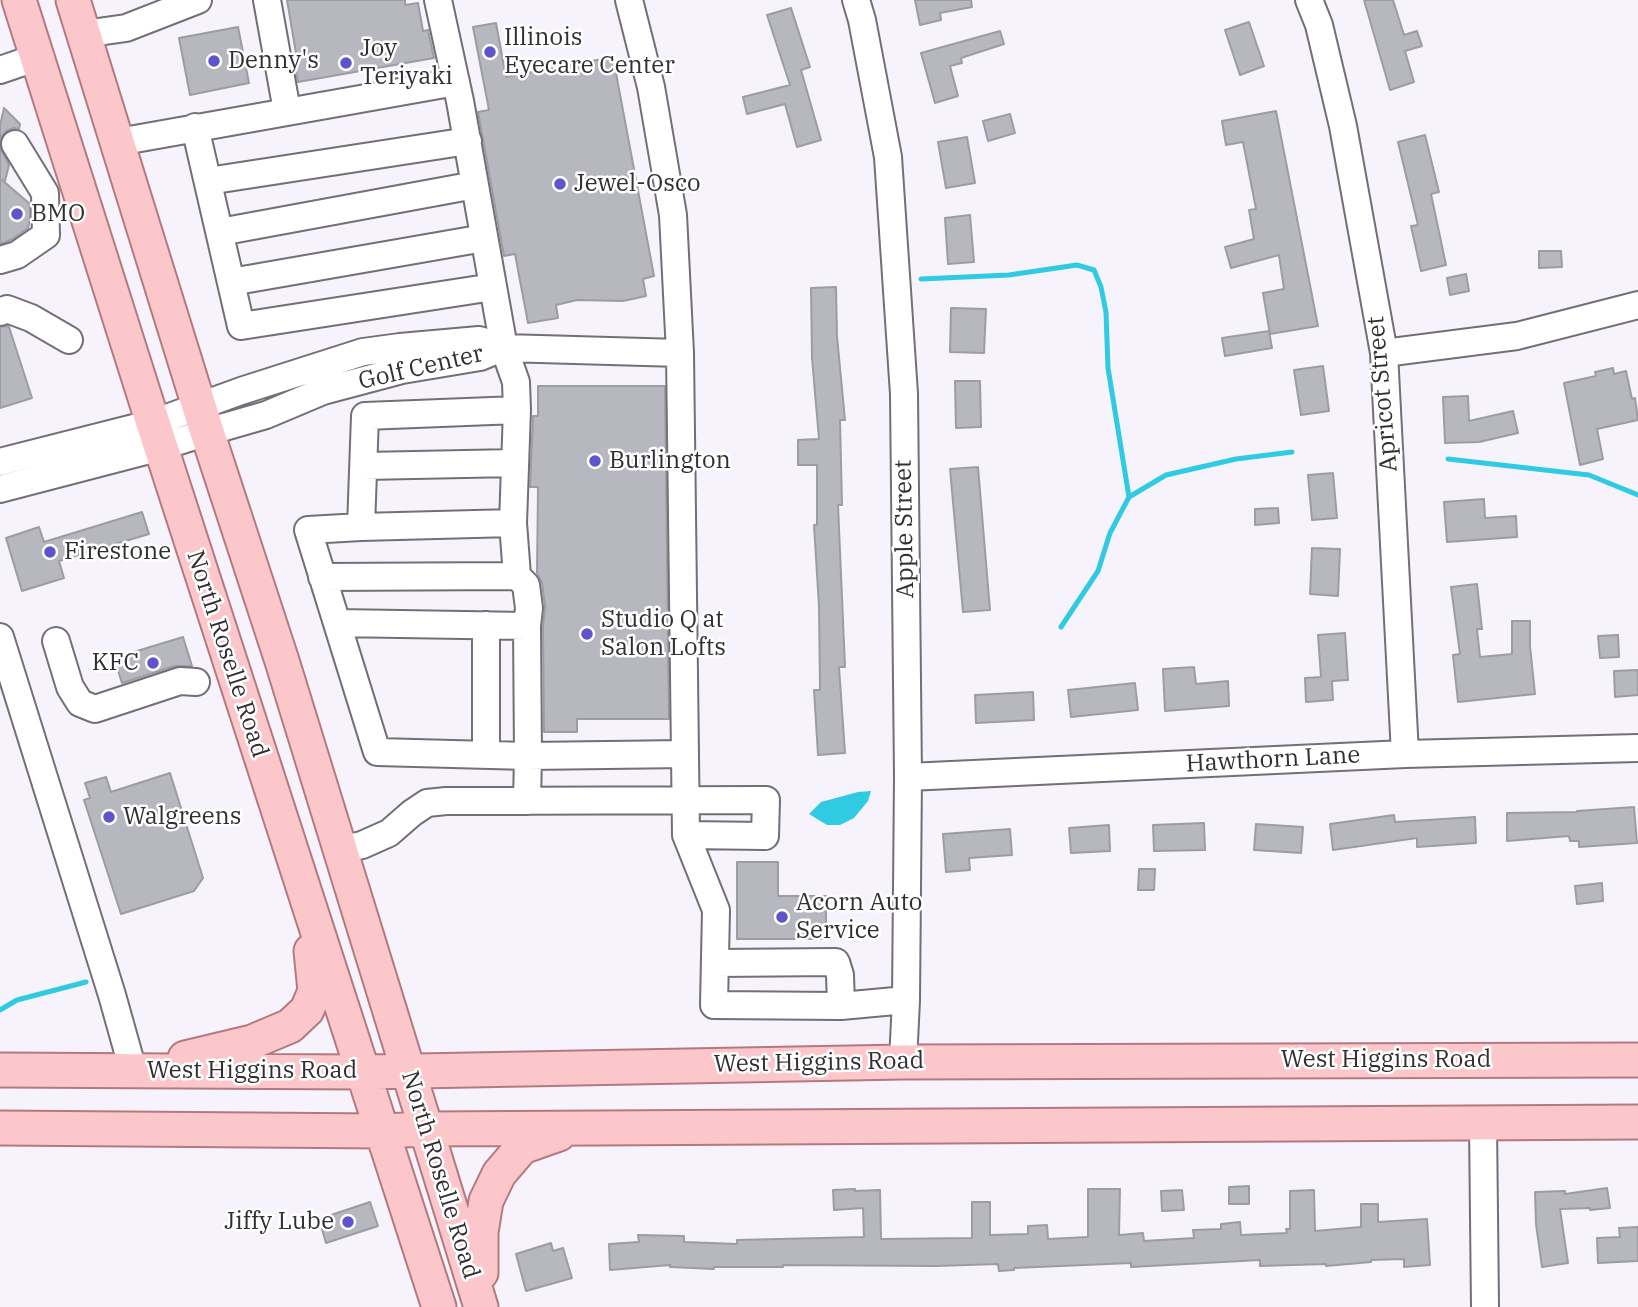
<!DOCTYPE html>
<style>
body{margin:0}
canvas{display:block;background:#f6f3fc}
</style>
<canvas width="1638" height="1307"></canvas>
<script>
const context = document.querySelector('canvas').getContext('2d');
context.lineJoin = 'round';
function fillPath(path, color) {
  context.fillStyle = color;
  context.fill(path, 'evenodd');
}
function poly(rows) {
  const path = new Path2D();
  for (const r of rows) {
    path.moveTo(r[0], r[1]);
    for (let i = 2; i < r.length; i += 2) path.lineTo(r[i], r[i + 1]);
  }
  return path;
}
function strokePath(path, color, width, dash) {
  context.strokeStyle = color;
  context.lineWidth = width;
  context.lineCap = dash ? 'butt' : 'round';
  context.setLineDash(dash || []);
  context.stroke(path);
}
function write(font, color, halo, rows, align = 'center') {
  context.font = font + ' "IBM Plex Serif",serif';
  context.lineWidth = 5;
  context.setLineDash([]);
  context.textBaseline = 'middle';
  context.strokeStyle = halo;
  context.fillStyle = color;
  for (const [text, x, y, turn = 0] of rows) {
    context.save();
    context.translate(x, y);
    context.rotate((+turn || 0) * Math.PI / 180);
    context.textAlign = isNaN(turn) ? turn : align;
    if (halo) context.strokeText(text, 0, 0);
    context.fillText(text, 0, 0);
    context.restore();
  }
}
fillPath(poly([
 [871,791,868,801,854,818,840,825,827,825,809,814,821,802,858,792]
]), '#30cae2');
strokePath(poly([
 [921,279,1009,275,1077,265,1094,270,1101,287,1106,312,1108,368,1129,497],
 [1448,459,1589,475,1638,495],
 [1129,497,1166,475,1236,459,1292,452],
 [1061,627,1098,571,1110,533,1129,497],
 [0,1010,17,1000,86,982]
]), '#30cae2', 5);
const building = poly([
 [287,0,405,0,405,5,418,3,423,31,428,30,434,58,298,82,293,54,296,53,287,0],
 [915,0,971,0,972,7,940,13,941,20,920,25,915,0],
 [1364,0,1393,0,1404,35,1417,31,1422,46,1405,51,1414,82,1390,90,1364,0],
 [791,8,810,67,801,70,821,140,797,147,785,104,747,114,743,97,790,85,767,15,791,8],
 [1249,22,1264,66,1240,75,1225,30,1249,22],
 [496,23,506,77,613,57,654,276,643,279,646,296,623,301,577,300,556,305,558,318,528,323,515,254,504,256,478,112,489,110,473,27,496,23],
 [238,27,249,83,190,95,179,38,238,27],
 [1000,31,1004,44,961,58,962,63,950,66,958,96,935,103,921,53,1000,31],
 [4,108,20,124,19,129,14,128,6,131,2,136,0,141,0,125,4,108],
 [1276,111,1318,326,1270,334,1263,293,1284,289,1279,255,1231,268,1225,247,1254,239,1249,210,1256,209,1243,142,1226,145,1222,121,1276,111],
 [1010,114,1015,133,988,141,983,121,1010,114],
 [1425,135,1439,192,1431,194,1446,265,1421,271,1411,226,1418,225,1398,142,1425,135],
 [967,137,975,183,946,188,938,142,967,137],
 [0,147,9,165,5,181,2,180,30,204,30,220,28,228,13,239,0,244,0,147],
 [970,215,974,262,948,264,945,218,970,215],
 [1539,251,1561,251,1562,267,1539,268,1539,251],
 [1466,274,1469,291,1450,295,1447,278,1466,274],
 [836,287,837,336,845,420,840,420,842,505,838,505,845,667,839,667,845,753,818,755,814,690,820,690,819,606,814,525,817,525,817,465,798,465,798,440,819,439,812,358,811,288,836,287],
 [951,308,986,309,984,353,950,352,951,308],
 [7,326,9,327,32,398,0,408,0,327,7,326],
 [1269,331,1272,348,1225,356,1222,338,1269,331],
 [1323,366,1329,411,1301,415,1294,370,1323,366],
 [1613,368,1614,374,1626,371,1632,399,1635,398,1638,420,1597,429,1603,459,1580,465,1564,383,1596,376,1595,372,1613,368],
 [955,381,980,381,981,427,956,428,955,381],
 [538,386,665,386,669,719,577,719,577,732,544,732,543,627,545,606,542,583,537,573,538,487,530,487,533,416,538,416,538,386],
 [1468,396,1469,421,1513,411,1518,433,1479,442,1445,443,1443,397,1468,396],
 [978,467,990,610,963,612,950,469,978,467],
 [1333,473,1337,518,1312,520,1308,475,1333,473],
 [1484,499,1485,518,1516,516,1517,537,1447,542,1444,502,1484,499],
 [1278,508,1279,523,1255,525,1255,509,1278,508],
 [142,512,149,534,59,561,64,578,22,591,6,538,39,527,44,542,142,512],
 [1312,548,1340,549,1338,596,1310,594,1312,548],
 [1477,584,1482,629,1477,629,1480,657,1512,654,1512,621,1530,621,1530,646,1535,694,1458,702,1453,655,1460,654,1451,587,1477,584],
 [1345,633,1348,680,1332,681,1333,700,1306,702,1305,678,1321,677,1318,635,1345,633],
 [1618,635,1619,657,1600,658,1598,636,1618,635],
 [183,637,192,666,175,666,122,683,114,658,183,637],
 [1194,667,1196,684,1228,681,1229,706,1165,711,1163,669,1194,667],
 [1638,670,1638,695,1615,697,1614,671,1638,670],
 [1135,683,1138,710,1071,717,1068,690,1135,683],
 [1033,692,1034,720,976,723,975,695,1033,692],
 [170,773,203,878,194,891,121,914,84,800,90,798,85,783,106,777,111,792,170,773],
 [1634,807,1637,843,1579,847,1579,841,1570,841,1569,836,1507,841,1507,813,1577,812,1577,811,1634,807],
 [1394,815,1395,822,1475,817,1476,843,1417,847,1417,838,1333,850,1330,824,1394,815],
 [1204,823,1205,850,1154,851,1153,825,1204,823],
 [1256,824,1303,827,1301,853,1254,850,1256,824],
 [1109,825,1110,851,1071,853,1069,828,1109,825],
 [1010,829,1012,855,969,858,970,870,946,872,943,834,1010,829],
 [737,862,778,862,778,896,826,896,826,939,737,939,737,862],
 [1139,869,1155,869,1154,890,1138,890,1139,869],
 [1602,883,1603,901,1577,904,1575,886,1602,883],
 [1249,1186,1249,1204,1229,1204,1229,1187,1249,1186],
 [1607,1188,1610,1208,1590,1210,1590,1208,1560,1209,1568,1263,1542,1267,1536,1224,1535,1192,1565,1191,1565,1194,1607,1188],
 [855,1189,855,1191,880,1190,881,1239,972,1238,972,1202,990,1202,990,1235,1028,1234,1028,1226,1047,1225,1048,1239,1088,1237,1088,1189,1120,1189,1119,1235,1143,1233,1144,1241,1194,1238,1193,1230,1221,1229,1221,1224,1240,1222,1241,1235,1287,1233,1286,1229,1290,1229,1290,1191,1314,1190,1315,1231,1361,1227,1361,1204,1378,1204,1378,1222,1427,1219,1430,1265,1404,1267,1404,1259,1371,1260,1371,1262,1326,1266,1326,1264,1260,1266,1260,1260,1131,1267,1131,1263,1014,1268,1014,1270,999,1271,998,1264,936,1266,783,1265,783,1267,714,1267,714,1269,670,1267,670,1265,610,1270,609,1244,639,1242,638,1235,684,1236,684,1242,737,1244,737,1240,864,1237,863,1208,834,1210,833,1190,855,1189],
 [1182,1190,1184,1210,1162,1211,1161,1191,1182,1190],
 [370,1202,378,1226,326,1243,319,1219,370,1202],
 [1638,1227,1638,1261,1598,1263,1597,1238,1620,1237,1619,1228,1638,1227],
 [551,1243,553,1251,563,1248,572,1278,526,1291,516,1254,551,1243]
]);
fillPath(building, '#b7b7c0');
strokePath(building, '#9c9ca5', 2);
const minor = poly([
 [267,0,287,111],
 [438,0,460,101,504,348,516,382,517,410,365,416,361,527,308,530,377,752,528,756,527,801],
 [629,0,651,87,673,215,680,353,686,835,716,910,714,1005,841,1006,906,1000],
 [856,0,862,20,888,157,904,394,908,777,906,1000,903,1062],
 [1309,0,1319,25,1343,126,1384,353,1405,754],
 [84,34,126,28,198,0],
 [0,70,38,57],
 [195,127,241,326,493,287],
 [118,142,456,82],
 [208,181,468,141],
 [220,232,475,185],
 [0,260,17,255,46,235,45,193,15,144],
 [231,282,484,238],
 [0,312,7,309,31,318,69,340],
 [1384,353,1517,336,1638,305],
 [0,462,153,423,241,391,363,352,400,347,479,340,504,348,680,353],
 [364,466,515,463],
 [0,489,161,447,207,432,266,415,323,391,402,370,480,357,502,348],
 [361,527,513,523,517,410],
 [322,577,517,576,513,523],
 [337,623,527,626,529,608,526,585,517,576],
 [527,626,528,756,685,754],
 [0,637,112,995,133,1070],
 [56,641,70,687,80,703,95,709,180,681,196,682],
 [486,754,486,625],
 [908,777,1405,754,1638,748],
 [339,850,362,845,389,833,412,813,427,803,446,801,766,800,765,836,686,835],
 [716,963,836,962,840,975,841,1006],
 [1483,1124,1485,1307]
]);
const major = poly([
 [19,0,153,423,439,1307],
 [73,0,207,432,282,661,481,1307],
 [185,1058,252,1042,290,1026,307,1010,315,991,311,951],
 [0,1070,362,1072,903,1062,1638,1060],
 [0,1128,382,1131,425,1129,1638,1122],
 [481,1273,481,1232,486,1201,499,1174,522,1147,559,1134]
]);
strokePath(minor, '#726f77', 30);
strokePath(major, '#b27a7f', 37);
strokePath(minor, '#fff', 26);
strokePath(major, '#fbc7cb', 33);
for (const [x, y, r, color] of [
 [490,52,7,"#5e55cd"],
 [214,61,7,"#5e55cd"],
 [346,63,7,"#5e55cd"],
 [560,184,7,"#5e55cd"],
 [17,214,7,"#5e55cd"],
 [595,461,7,"#5e55cd"],
 [50,552,7,"#5e55cd"],
 [587,634,7,"#5e55cd"],
 [153,663,7,"#5e55cd"],
 [109,817,7,"#5e55cd"],
 [782,917,7,"#5e55cd"],
 [348,1222,7,"#5e55cd"]
]) {
  const dot = new Path2D();
  dot.arc(x, y, r, 0, 2 * Math.PI);
  context.fillStyle = color;
  context.fill(dot);
  strokePath(dot, '#fff', 2.5);
}
write('24px', '#302f32', '#fff', [
 ["Illinois",504,38],
 ["Eyecare Center",504,66],
 ["Joy",360,49],
 ["Teriyaki",360,77],
 ["Denny's",228,61],
 ["Jewel-Osco",574,184],
 ["BMO",31,214],
 ["Burlington",609,461],
 ["Firestone",64,552],
 ["Studio Q at",601,620],
 ["Salon Lofts",601,648],
 ["KFC",139,663,"right"],
 ["Walgreens",123,817],
 ["Acorn Auto",796,903],
 ["Service",796,931],
 ["Jiffy Lube",334,1222,"right"]
], 'left');
write('24px', '#302f32', '#fff', [
 ["Golf Center",421,368,-13],
 ["Apricot Street",1383,394,-95],
 ["Apple Street",905,529,-91],
 ["North Roselle Road",227,654,72],
 ["Hawthorn Lane",1273,760,-3],
 ["West Higgins Road",1386,1060],
 ["West Higgins Road",819,1063,-1],
 ["West Higgins Road",252,1071],
 ["North Roselle Road",440,1175,73]
]);
</script>
